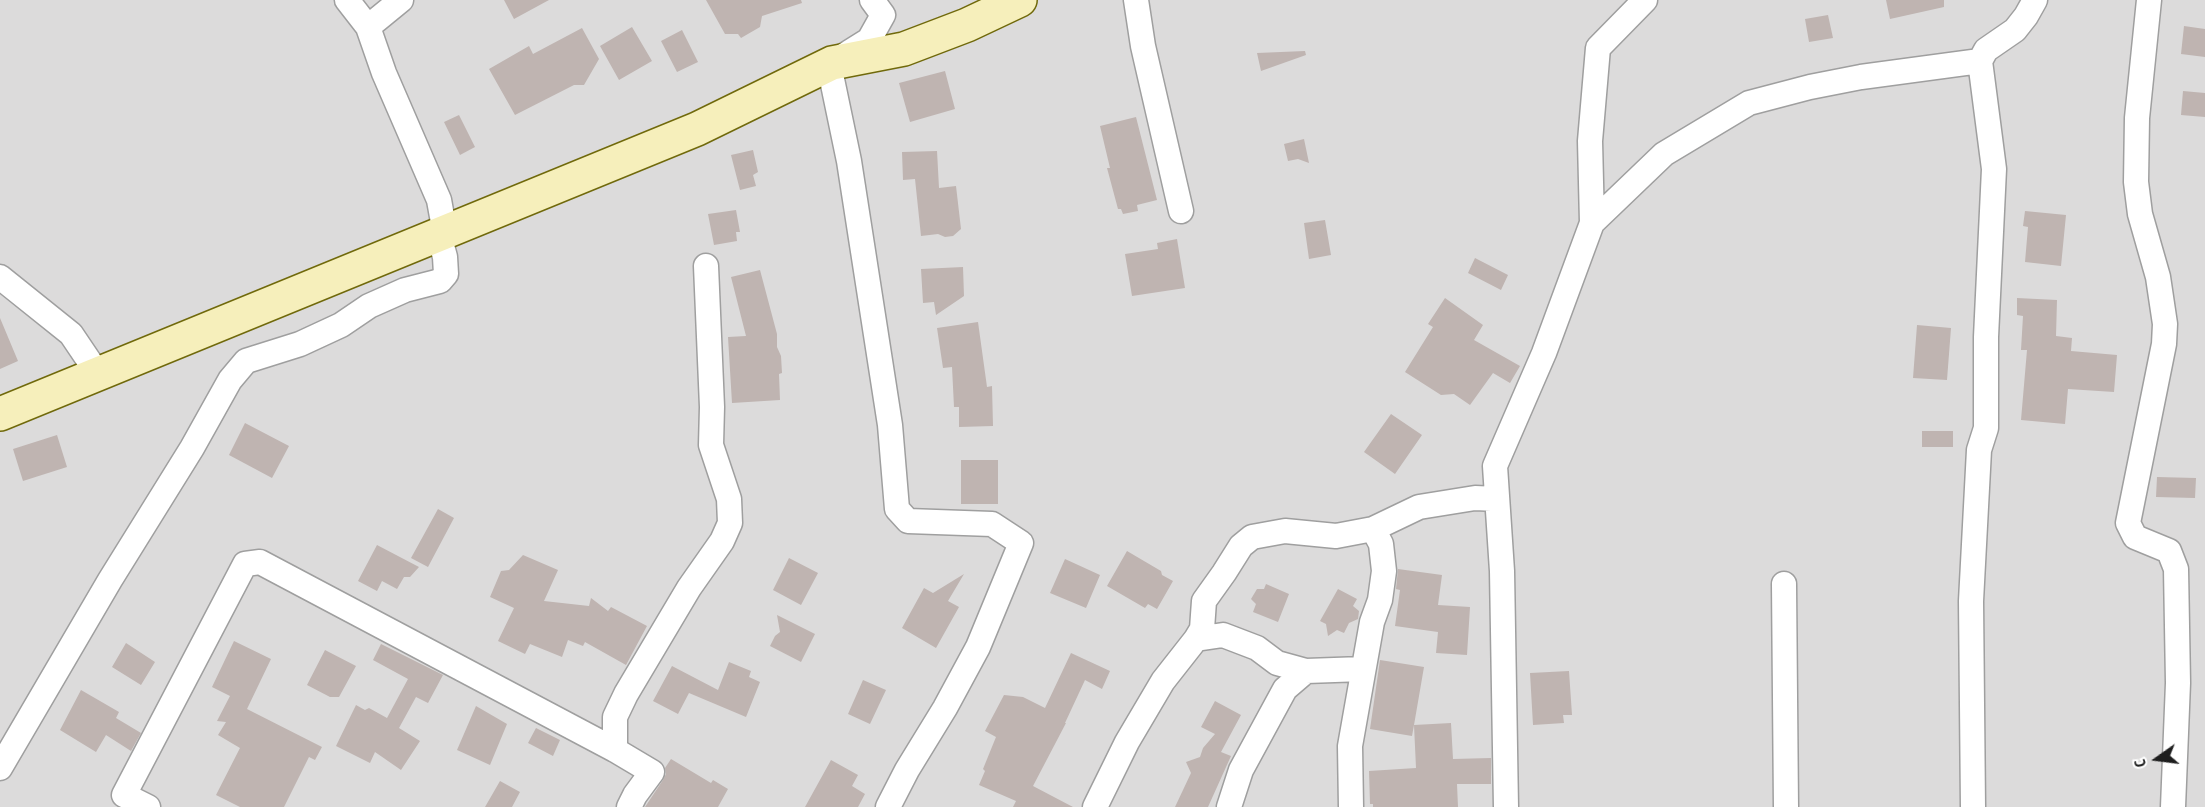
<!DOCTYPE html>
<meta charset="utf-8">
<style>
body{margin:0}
#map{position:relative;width:2205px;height:807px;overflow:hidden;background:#efeae5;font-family:"PT Sans Narrow",sans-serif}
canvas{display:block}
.north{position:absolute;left:2127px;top:729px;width:60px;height:60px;-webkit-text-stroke:4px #fff;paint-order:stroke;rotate:256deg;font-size:16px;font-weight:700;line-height:24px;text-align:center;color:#1e1e1e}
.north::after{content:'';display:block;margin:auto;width:21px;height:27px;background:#1e1e1e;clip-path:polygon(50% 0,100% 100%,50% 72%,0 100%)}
</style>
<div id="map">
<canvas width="2205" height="807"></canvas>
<div class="north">С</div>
</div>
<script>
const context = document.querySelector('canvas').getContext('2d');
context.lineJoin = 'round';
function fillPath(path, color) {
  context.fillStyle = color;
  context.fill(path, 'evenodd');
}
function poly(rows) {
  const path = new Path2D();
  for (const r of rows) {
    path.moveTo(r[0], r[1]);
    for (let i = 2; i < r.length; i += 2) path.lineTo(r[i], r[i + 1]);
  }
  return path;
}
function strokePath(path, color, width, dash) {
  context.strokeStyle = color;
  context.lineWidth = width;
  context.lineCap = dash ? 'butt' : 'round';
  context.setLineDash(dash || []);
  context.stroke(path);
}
fillPath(poly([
 [0,0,2205,0,2205,807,0,807]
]), '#dcdbdb');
fillPath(poly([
 [504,0,549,0,514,19],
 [706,0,801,0,802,3,762,16,760,27,741,38,738,34,725,34],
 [1886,0,1944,0,1944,7,1890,19],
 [1828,15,1833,38,1809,42,1805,19],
 [2184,26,2205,29,2205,57,2181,54],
 [632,27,652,61,619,80,600,46],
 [582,28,599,59,584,85,574,85,515,115,489,69,529,46,533,54],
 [682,30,698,62,677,72,661,41],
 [1305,51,1306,55,1261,71,1257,53],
 [945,71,955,109,910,122,899,83],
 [2183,91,2205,93,2205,117,2181,115],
 [459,115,475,147,460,155,444,122],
 [1136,117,1157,200,1137,205,1138,211,1123,214,1121,209,1118,209,1107,168,1110,168,1100,126],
 [1304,139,1309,163,1298,159,1288,161,1284,144],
 [753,150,758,172,753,175,756,186,740,190,731,155],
 [937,151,939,188,956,186,961,229,953,236,945,237,938,234,921,236,915,179,903,180,902,152],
 [736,210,740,232,736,232,737,241,714,245,708,214],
 [2025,211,2066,215,2061,266,2025,262,2028,227,2023,226],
 [1325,220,1331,255,1309,259,1304,223],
 [1177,239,1185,288,1132,296,1125,254,1158,249,1157,243],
 [1475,258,1508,275,1501,290,1468,273],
 [963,267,964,296,936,315,934,302,923,303,921,269],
 [760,270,777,334,777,347,781,356,782,373,779,374,780,400,732,403,728,337,746,336,731,277],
 [1445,298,1483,325,1474,340,1520,366,1510,383,1493,373,1470,405,1454,394,1441,395,1405,372,1433,327,1428,324],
 [2017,298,2057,300,2056,336,2072,338,2071,351,2117,355,2114,392,2068,389,2065,424,2021,420,2027,350,2021,350,2023,316,2017,315],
 [0,318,18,361,0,369],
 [978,322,987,387,992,386,993,426,959,427,959,407,954,407,952,367,943,368,937,328],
 [1917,325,1951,328,1947,380,1913,378],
 [1391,414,1422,435,1395,474,1364,452],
 [245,423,289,446,272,478,229,455],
 [1922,431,1953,431,1953,447,1922,447],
 [57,435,67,467,23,481,13,449],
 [961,460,998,460,998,504,961,504],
 [2157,477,2196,478,2195,498,2156,497],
 [438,509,454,518,428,567,411,558],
 [377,545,419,567,410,577,404,577,397,589,382,581,377,591,358,581],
 [1127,551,1161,571,1162,575,1173,581,1157,609,1148,604,1145,608,1107,586],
 [523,555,558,570,544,601,589,606,591,598,608,611,611,607,647,626,626,665,585,642,583,646,568,640,562,657,530,644,525,654,498,641,514,608,490,597,501,571,509,570],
 [789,558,818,573,801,605,773,590],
 [1065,559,1100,575,1086,608,1050,593],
 [1398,569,1442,575,1438,605,1470,607,1467,655,1436,653,1438,632,1395,626,1400,590,1396,589],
 [964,574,948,601,959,607,936,648,902,628,924,588,933,593],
 [1266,584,1289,594,1278,622,1253,612,1256,604,1251,599,1257,589,1264,589],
 [1338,589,1357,599,1353,606,1359,611,1358,619,1349,623,1344,633,1337,630,1328,636,1326,624,1320,621],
 [777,615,815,634,801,662,770,646,775,636,780,632],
 [234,641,271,659,247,709,322,747,315,760,309,757,284,807,240,807,216,795,240,748,218,735,226,722,217,721,230,696,212,687],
 [126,643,155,662,141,685,112,667],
 [381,644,443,675,428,703,416,697,399,728,420,741,401,770,375,752,370,763,336,746,356,705,365,710,369,708,387,718,408,679,373,660],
 [325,650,356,666,339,697,330,697,307,685],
 [1071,653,1110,671,1102,689,1085,680,1065,723,1066,723,1033,786,1073,807,1013,807,1016,801,979,785,985,771,983,769,996,737,985,731,1004,695,1023,697,1045,708],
 [1380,660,1424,667,1414,725,1451,723,1453,759,1491,758,1491,784,1457,784,1458,807,1373,807,1373,804,1370,804,1369,771,1416,768,1414,725,1412,736,1370,729],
 [729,662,751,671,749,677,760,682,746,717,689,693,678,714,653,701,672,666,718,690],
 [1569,671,1572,715,1563,715,1564,723,1533,725,1530,673],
 [863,680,886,690,870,724,848,714],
 [81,690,119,712,116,718,141,733,131,751,106,735,96,752,60,730],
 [1215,701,1241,715,1221,752,1231,756,1208,807,1175,807,1191,773,1186,762,1200,757,1203,748,1215,734,1201,727],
 [476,706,507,724,490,765,457,750],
 [536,728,560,740,553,756,528,743],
 [671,759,711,783,713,780,728,789,718,807,645,807,663,780,666,774,665,768],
 [831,760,858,775,852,786,865,794,858,807,805,807],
 [500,781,520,792,512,807,485,807]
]), '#bfb4b1');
const minor = poly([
 [347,0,368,27],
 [401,0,368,27,384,73,439,200,445,233],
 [872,0,883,15,869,40,829,65,849,161,890,425,897,509,908,521,992,524,1021,543,978,647,945,708,907,770,888,807],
 [1136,0,1143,46,1181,211],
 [2149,0,2137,118,2136,182,2140,214,2158,277,2165,324,2164,344,2128,523,2135,537,2169,551,2176,569,2178,683,2173,807],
 [1592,223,1664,154,1749,103,1810,87,1861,77,1980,61],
 [0,277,71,334,98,374],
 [1784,584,1786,807],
 [1196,639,1202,629,1204,601,1224,573,1241,546,1252,537,1285,531,1336,536,1373,529,1419,507,1475,498,1497,499],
 [1306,671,1363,669],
 [615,750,615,717,626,694,689,588,722,541,730,523,729,499,711,445,712,407,706,266],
 [0,768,110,580,192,448,230,380,246,361,300,344,341,325,369,306,405,290,440,281,446,274,445,257,439,235],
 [148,807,124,795,245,564,260,562,615,750,652,772,635,795,629,807],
 [1095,807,1127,742,1163,681,1196,639,1223,635,1257,648,1277,663,1306,671,1285,689,1241,770,1229,807],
 [1351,807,1350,746,1372,622,1380,600,1384,571,1381,544,1373,529],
 [1506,807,1502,571,1495,466,1544,353,1592,223,1590,141,1598,48,1645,0],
 [1973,807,1971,601,1979,450,1986,428,1986,337,1994,169,1980,61,1986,50,2015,30,2026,16,2035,0]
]);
const secondary = poly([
 [0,414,697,129,832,63,904,49,967,25,1020,0]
]);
strokePath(minor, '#9f9f9f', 27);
strokePath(secondary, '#70690b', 36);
strokePath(minor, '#fff', 24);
strokePath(secondary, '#f6efbb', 33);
</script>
